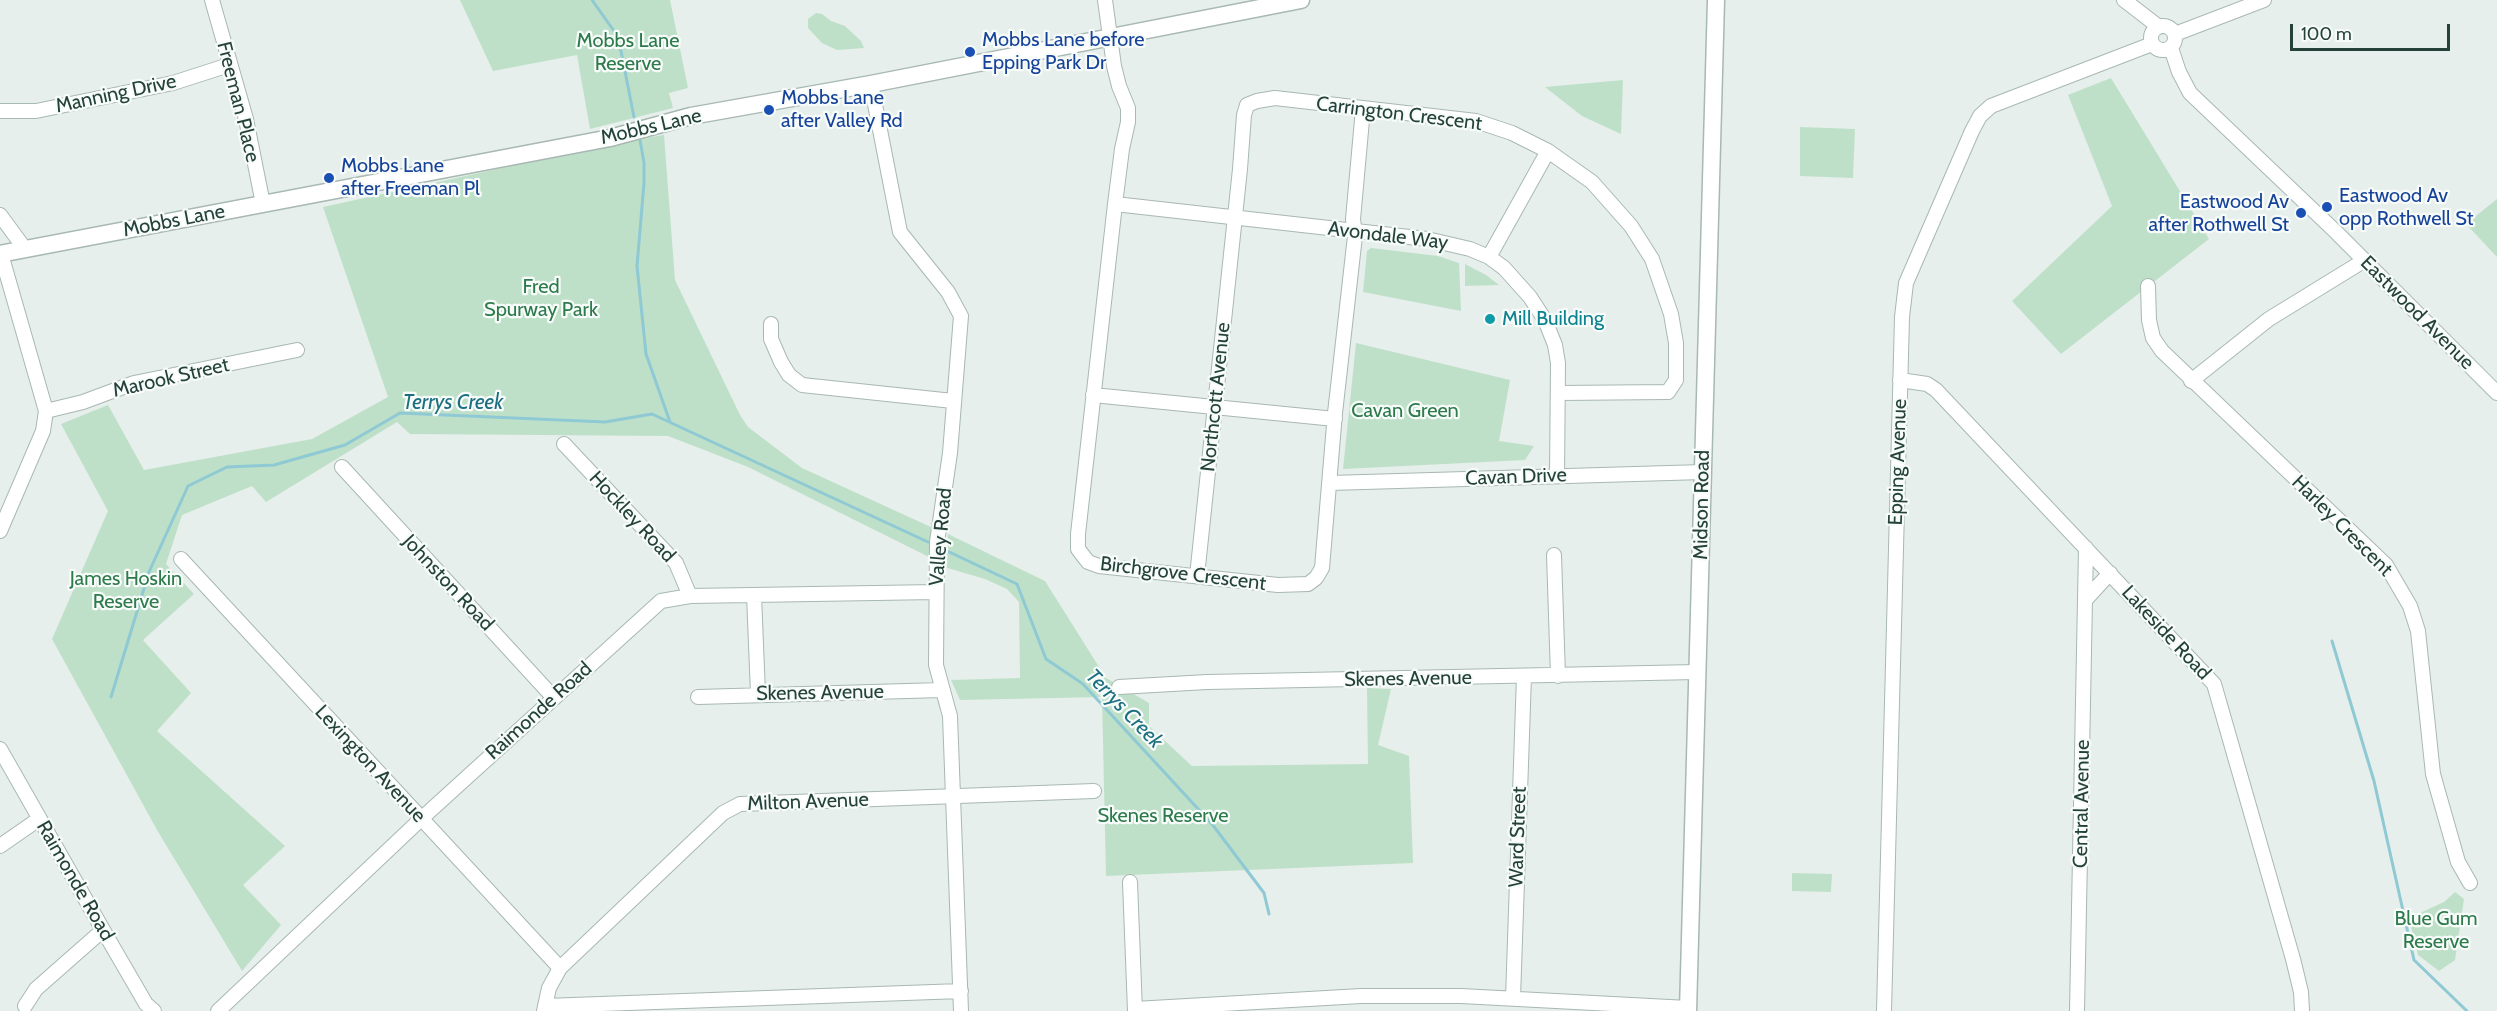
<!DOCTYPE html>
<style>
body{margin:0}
#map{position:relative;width:2497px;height:1011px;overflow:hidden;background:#e6efeb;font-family:Cabin,sans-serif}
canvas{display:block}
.scale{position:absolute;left:2290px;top:24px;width:160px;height:27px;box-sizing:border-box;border:3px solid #24423a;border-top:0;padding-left:8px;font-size:18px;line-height:21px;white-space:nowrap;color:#24423a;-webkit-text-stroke:4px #f7fbf9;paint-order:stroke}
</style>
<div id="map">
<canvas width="2497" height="1011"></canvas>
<div class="scale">100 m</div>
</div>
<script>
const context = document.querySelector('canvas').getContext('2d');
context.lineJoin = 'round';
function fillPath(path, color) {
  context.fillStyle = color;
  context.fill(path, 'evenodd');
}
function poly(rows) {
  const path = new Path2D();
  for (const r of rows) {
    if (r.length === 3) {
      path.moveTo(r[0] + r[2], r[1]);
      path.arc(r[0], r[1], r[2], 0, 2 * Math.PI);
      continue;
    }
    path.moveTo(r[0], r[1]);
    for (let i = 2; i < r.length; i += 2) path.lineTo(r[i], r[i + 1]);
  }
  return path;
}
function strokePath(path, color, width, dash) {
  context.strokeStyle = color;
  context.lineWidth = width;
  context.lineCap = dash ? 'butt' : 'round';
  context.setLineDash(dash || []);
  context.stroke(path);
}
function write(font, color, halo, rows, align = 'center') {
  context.font = font + ' Cabin,sans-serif';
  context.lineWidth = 4.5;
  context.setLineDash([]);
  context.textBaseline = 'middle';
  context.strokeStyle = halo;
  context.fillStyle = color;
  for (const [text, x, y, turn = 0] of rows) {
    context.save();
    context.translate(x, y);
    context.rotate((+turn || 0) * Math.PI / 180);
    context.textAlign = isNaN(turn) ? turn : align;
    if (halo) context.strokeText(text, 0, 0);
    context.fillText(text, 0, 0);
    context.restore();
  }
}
fillPath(poly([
 [460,0,670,0,688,88,669,93,673,108,590,129,577,55,493,71],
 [816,13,822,14,831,21,845,26,861,41,864,48,837,50,822,43,808,28,808,19],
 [2111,78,2209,239,2061,354,2012,301,2112,206,2068,95],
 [1623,80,1621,134,1582,116,1545,87],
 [1800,127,1855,129,1853,178,1800,176],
 [664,135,675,280,740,415,748,427,802,468,933,528,931,558,748,467,668,436,410,434,397,422,266,502,252,486,182,515,166,564,194,594,143,640,191,693,157,731,285,846,243,885,281,925,242,971,157,830,52,639,108,511,61,424,108,405,144,470,312,439,388,397,323,207,631,140],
 [2497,199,2497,257,2466,224],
 [1371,248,1438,256,1459,263,1461,311,1363,292,1367,251],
 [1465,264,1486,275,1499,285,1465,286],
 [1356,343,1510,380,1499,441,1534,446,1525,460,1343,469],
 [948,534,1045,581,1106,678,1149,703,1149,726,1192,766,1368,764,1367,688,1391,689,1378,745,1409,756,1413,863,1106,876,1102,697,960,700,951,680,1020,678,1019,602,1007,589,985,579,944,567],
 [1792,873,1832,874,1831,892,1792,891],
 [2455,892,2464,899,2455,960,2439,971,2418,955,2409,918,2444,902]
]), '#bfe0c8');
strokePath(poly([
 [592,0,614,31,621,51,634,117],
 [640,140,644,163,644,183,637,266,646,354,670,422],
 [945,550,1017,584,1046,659,1083,684,1212,824,1264,893,1269,914],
 [2332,641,2374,781,2414,960,2467,1011],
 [111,697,149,572,188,486,227,467,274,465,345,445,400,413,605,422,652,414,928,542]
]), '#8ec9d4', 3);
const minor = poly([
 [212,0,246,119,263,204],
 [1105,0,1114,66,1119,86,1128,108,1128,122,1122,149,1115,204,1078,534,1078,549,1088,562,1099,566,1278,585,1308,584,1316,578,1322,568,1335,413,1355,236,1353,219,1363,109],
 [2124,0,2159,27],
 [2163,38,12],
 [2175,34,2264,0],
 [2171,48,2179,72,2190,93,2336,232,2497,393],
 [871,84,900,232,948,292,961,316,950,453,937,542,936,665,950,716,961,1011],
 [0,111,36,111,173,83,229,65],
 [1115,204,1427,239,1470,249,1489,257,1504,268,1530,297,1545,320,1555,345,1558,363,1557,476],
 [0,215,25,249],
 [1489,257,1548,151],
 [2148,286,2149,320,2153,338,2162,351,2386,565,2410,606,2418,631,2433,774,2458,862,2470,883],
 [771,324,771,339,781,362,789,375,802,385,953,401],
 [1900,380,1927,384,1936,390,2214,684,2293,959,2301,992,2302,1011],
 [2191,381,2269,319,2365,260],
 [1093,395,1335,419],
 [46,411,83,402,134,383,297,350],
 [564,444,676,563,690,596],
 [342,467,554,698],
 [1330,483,1703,472],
 [0,531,43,431,46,411,1,254],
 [1554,555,1558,676],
 [181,559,560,968],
 [1197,576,1240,169,1244,115,1247,105,1257,101,1275,98,1476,121,1512,133,1548,151,1592,182,1631,226,1652,259,1671,314,1676,343,1676,380,1668,392,1559,393],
 [754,595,758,694],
 [2087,598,2110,573],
 [1119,687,1207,682,1697,672],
 [698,697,942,690],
 [0,749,103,930,146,1004,154,1011],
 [0,846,39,819],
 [1130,882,1135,1011],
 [1513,998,1524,676],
 [25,1006,36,989,103,930],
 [545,1006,961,991],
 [1135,1009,1361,996,1461,996,1688,1008],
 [218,1011,421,819,661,601,690,596,936,592],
 [544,1011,549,988,560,968,723,813,740,804,1094,791],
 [1884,1011,1902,317,1906,283,1972,131,1980,116,1991,106,2152,44],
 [2077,1011,2086,548]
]);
const tertiary = poly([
 [0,254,610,138,691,116,871,84,1301,0],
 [1688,1011,1716,0]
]);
strokePath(minor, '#a8b8b2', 16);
strokePath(tertiary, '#a8b8b2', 19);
strokePath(minor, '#fff', 14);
strokePath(tertiary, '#fff', 16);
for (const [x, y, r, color] of [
 [970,52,6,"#1a4fb4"],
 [769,110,6,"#1a4fb4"],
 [329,178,6,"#1a4fb4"],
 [2327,207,6,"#1a4fb4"],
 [2301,213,6,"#1a4fb4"],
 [1490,319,6,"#0f9aa8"]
]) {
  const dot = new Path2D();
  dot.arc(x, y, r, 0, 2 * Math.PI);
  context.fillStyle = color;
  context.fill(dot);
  strokePath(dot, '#f7fbf9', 2);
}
write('20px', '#164399', '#f7fbf9', [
 ["Mobbs Lane before",982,40],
 ["Epping Park Dr",982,63],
 ["Mobbs Lane",781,98],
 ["after Valley Rd",781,121],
 ["Mobbs Lane",341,166],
 ["after Freeman Pl",341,189],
 ["Eastwood Av",2339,196],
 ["opp Rothwell St",2339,219],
 ["Eastwood Av",2289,202,"right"],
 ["after Rothwell St",2289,225,"right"]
], 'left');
write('20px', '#2d7a4b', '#f7fbf9', [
 ["Mobbs Lane",628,41],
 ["Reserve",628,64],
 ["Fred",541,287],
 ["Spurway Park",541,310],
 ["Cavan Green",1405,411],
 ["James Hoskin",126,579],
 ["Reserve",126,602],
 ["Skenes Reserve",1163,816],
 ["Blue Gum",2436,919],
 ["Reserve",2436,942]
]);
write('20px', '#24423a', '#f7fbf9', [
 ["Manning Drive",116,94,-12],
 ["Freeman Place",238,102,76],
 ["Carrington Crescent",1399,114,7],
 ["Mobbs Lane",651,127,-13],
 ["Mobbs Lane",174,221,-11],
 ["Avondale Way",1388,236,7],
 ["Eastwood Avenue",2417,313,45],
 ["Marook Street",171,378,-13],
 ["Northcott Avenue",1216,397,-84],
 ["Epping Avenue",1898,462,-88],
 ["Cavan Drive",1516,477,-2],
 ["Midson Road",1702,505,-89],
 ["Hockley Road",632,517,47],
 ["Harley Crescent",2342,526,45],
 ["Valley Road",941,537,-85],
 ["Birchgrove Crescent",1183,574,7],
 ["Johnston Road",448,583,47],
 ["Lakeside Road",2166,633,47],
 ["Skenes Avenue",1408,679,-1],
 ["Skenes Avenue",820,693,-1],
 ["Raimonde Road",539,711,-42],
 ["Lexington Avenue",370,764,47],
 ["Milton Avenue",808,802,-2],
 ["Central Avenue",2082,804,-89],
 ["Ward Street",1518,837,-88],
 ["Raimonde Road",75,881,60]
]);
write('20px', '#0d838f', '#f7fbf9', [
 ["Mill Building",1502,319]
], 'left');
write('italic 21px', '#1c6f80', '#f7fbf9', [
 ["Terrys Creek",453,403],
 ["Terrys Creek",1124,709,46]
]);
</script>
